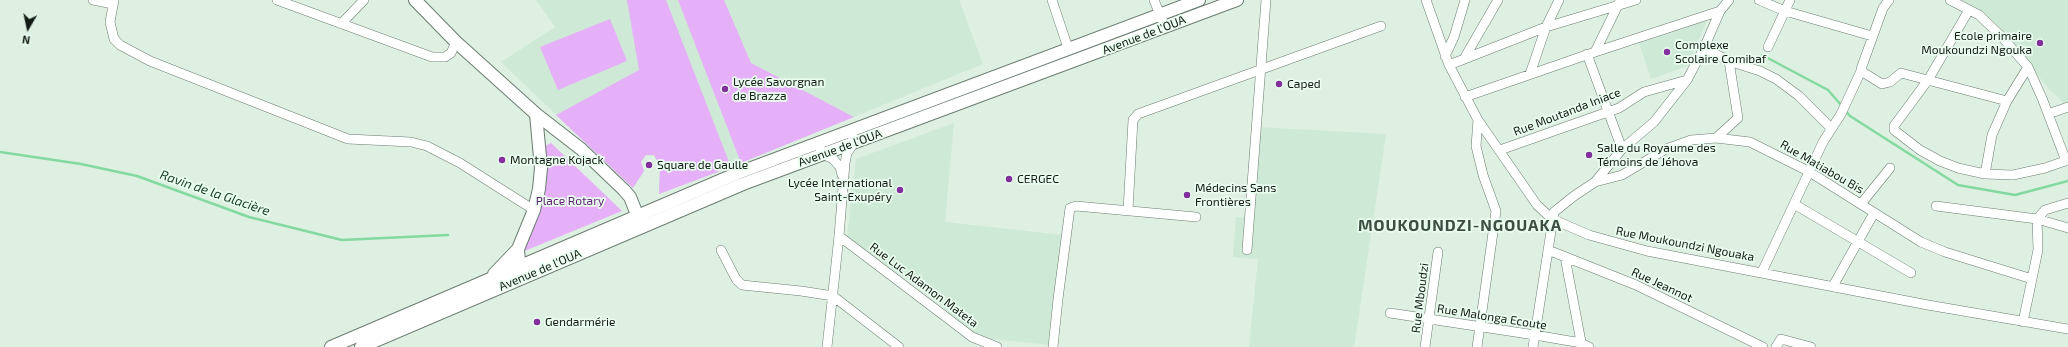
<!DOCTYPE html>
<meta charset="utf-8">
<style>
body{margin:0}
#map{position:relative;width:2068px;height:347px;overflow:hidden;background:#ddf0e2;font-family:"Exo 2",sans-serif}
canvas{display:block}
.north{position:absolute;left:8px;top:8px;width:40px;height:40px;-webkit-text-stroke:3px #eafeef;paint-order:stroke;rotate:189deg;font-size:11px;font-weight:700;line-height:16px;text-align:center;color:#131a15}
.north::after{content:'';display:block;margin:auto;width:14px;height:18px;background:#131a15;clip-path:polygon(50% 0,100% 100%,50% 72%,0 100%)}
</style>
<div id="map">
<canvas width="2068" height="347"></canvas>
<div class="north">N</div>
</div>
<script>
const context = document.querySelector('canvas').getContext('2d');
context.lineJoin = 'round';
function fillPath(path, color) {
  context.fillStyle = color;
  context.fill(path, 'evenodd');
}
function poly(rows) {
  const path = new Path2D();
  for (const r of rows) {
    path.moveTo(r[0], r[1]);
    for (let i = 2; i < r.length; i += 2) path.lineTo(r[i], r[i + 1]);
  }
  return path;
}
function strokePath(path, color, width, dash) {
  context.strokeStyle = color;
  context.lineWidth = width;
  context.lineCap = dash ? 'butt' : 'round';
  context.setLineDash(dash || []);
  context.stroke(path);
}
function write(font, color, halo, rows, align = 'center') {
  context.font = font + ' "Exo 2",sans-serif';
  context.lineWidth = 3.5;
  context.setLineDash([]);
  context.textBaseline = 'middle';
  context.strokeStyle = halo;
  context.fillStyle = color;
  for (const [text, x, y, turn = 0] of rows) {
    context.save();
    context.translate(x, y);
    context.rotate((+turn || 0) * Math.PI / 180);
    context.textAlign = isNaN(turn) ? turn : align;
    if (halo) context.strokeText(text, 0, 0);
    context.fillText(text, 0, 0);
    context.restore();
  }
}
fillPath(poly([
 [536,0,959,0,983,64,741,163,659,194,660,166,654,156,646,155,641,162,644,171,633,188,501,62,555,27],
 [1961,0,2068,0,2068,103,2065,104,2049,89,1993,21,1979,9],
 [1709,16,1687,66,1651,79,1638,39],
 [954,123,945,222,1063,235,1051,345,982,338,972,335,937,301,847,237,856,159],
 [1257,127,1386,134,1354,347,1249,347,1258,259,1233,257,1236,217,1249,218]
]), '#cee9d5');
fillPath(poly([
 [627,0,666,0,731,167,659,194,660,166,654,155,646,155,641,162,644,171,633,188,556,115,639,70],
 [678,0,724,0,751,63,854,117,741,163],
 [610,19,627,61,558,90,540,47],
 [551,143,622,211,522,252,545,146]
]), '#e6b0f9');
strokePath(poly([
 [1762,55,1828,90,1842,106],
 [1845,110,1850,116,1958,185,2015,195,2068,181],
 [0,152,81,164,137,176,249,217,342,240,448,235]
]), '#84d9a0', 2.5);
const minor = poly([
 [93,0,113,4],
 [114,0,110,22,114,39,120,45,150,61,348,139,411,142,427,146,460,163,534,210],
 [277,0,432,57,445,57,451,53,456,42],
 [1052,0,1068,48],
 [1154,0,1165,27],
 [1426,0,1449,65,1478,120,1537,205,1552,219,1589,235,1647,251,1928,305,2068,329],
 [1759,0,1785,11,1872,36],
 [1889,0,1883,8,1861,69,1861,71,1882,84,1890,82,1901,73,2007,101,2028,67],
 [1950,0,1979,15,2002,37,2028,67,2042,98,2066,161],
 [1969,10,1928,80,1894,126,1894,130,1920,150,1940,161,1958,168,1985,174,2013,175,2045,168,2068,160],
 [341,24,364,0],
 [1768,47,1790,0],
 [1704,48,1729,61,1738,118,1716,138],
 [1595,52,1619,3],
 [1587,54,1622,149],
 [1445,56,1454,37,1465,0],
 [1465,57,1498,0],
 [1729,61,1760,71,1776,79,1799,96,1831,128],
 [1449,65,1546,27,1636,0],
 [1530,74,1546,27,1559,0],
 [1465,97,1595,52,1720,11],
 [2048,114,2068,107],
 [818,143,822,154,833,159,840,167,842,175],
 [1500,150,1619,108,1644,92,1687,80],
 [1985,174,1992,135,2007,101],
 [1595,182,1622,175,1666,149,1691,140,1716,138,1750,142,1808,171,1921,242,1945,252,2032,279],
 [1794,204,1911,273],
 [1861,204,1890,168],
 [1936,206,2037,219,2068,228],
 [1128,210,1133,120,1138,114,1381,26],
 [839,236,959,327,972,337,997,347],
 [721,250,736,279,742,285,801,291,833,296,899,347],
 [1247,250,1266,0],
 [1548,250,1636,285,1763,347],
 [1565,257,1582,347],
 [1762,272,1823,142,1841,114,1861,71],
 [1833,286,1874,213],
 [1390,313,1535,335,1581,343,1589,347],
 [2023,322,2038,250,2037,219,2045,210,2068,203],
 [827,347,839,236,845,163,847,153,854,143,851,130],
 [1053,347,1058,299,1070,208,1076,206,1196,217],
 [1425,347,1438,252],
 [1477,347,1496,211,1483,175,1476,146,1478,120],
 [1533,347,1554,212,1574,196,1595,182,1622,149,1654,122,1687,80,1704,48,1720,11,1729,0],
 [1776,347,1781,339,1811,347]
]);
const major = poly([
 [415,0,456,42,536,114,581,149,624,190,630,197,640,222],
 [494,274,518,249],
 [520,275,518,249,534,210,539,189,541,168,536,114],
 [331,347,738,173,1199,0],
 [361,347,743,184,1237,0]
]);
strokePath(minor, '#6b7d70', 10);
strokePath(major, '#6b7d70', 14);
strokePath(minor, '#fff', 9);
strokePath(major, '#fff', 12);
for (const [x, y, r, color] of [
 [2040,43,4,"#842f9e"],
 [1667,52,4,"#842f9e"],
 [1279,84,4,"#842f9e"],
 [725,89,4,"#842f9e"],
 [1589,155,4,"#842f9e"],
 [502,160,4,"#842f9e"],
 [649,165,4,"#842f9e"],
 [1009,179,4,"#842f9e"],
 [900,190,4,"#842f9e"],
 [1187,195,4,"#842f9e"],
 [537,322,4,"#842f9e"]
]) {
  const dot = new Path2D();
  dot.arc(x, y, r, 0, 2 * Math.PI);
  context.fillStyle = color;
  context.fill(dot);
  strokePath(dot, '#eafeef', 1.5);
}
write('12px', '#131a15', '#eafeef', [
 ["Avenue de l'OUA",1144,35,-21],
 ["Rue Moutanda Iniace",1567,112,-21],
 ["Avenue de l'OUA",840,148,-20],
 ["Rue Matiabou Bis",1822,167,30],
 ["Rue Moukoundzi Ngouaka",1685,244,11],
 ["Avenue de l'OUA",540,270,-23],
 ["Rue Luc Adamon Mateta",924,285,37],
 ["Rue Jeannot",1662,285,25],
 ["Rue Mboudzi",1420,298,-83],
 ["Rue Malonga Ecoute",1492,317,9]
]);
write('12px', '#131a15', '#eafeef', [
 ["Ecole primaire",2032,36,"right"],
 ["Moukoundzi Ngouka",2032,50,"right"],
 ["Complexe",1675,45],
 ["Scolaire Comibaf",1675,59],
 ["Lycée Savorgnan",733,82],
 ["de Brazza",733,96],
 ["Caped",1287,84],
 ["Salle du Royaume des",1597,148],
 ["Témoins de Jéhova",1597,162],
 ["Montagne Kojack",510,160],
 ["Square de Gaulle",657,165],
 ["CERGEC",1017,179],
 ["Lycée International",892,183,"right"],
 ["Saint-Exupéry",892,197,"right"],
 ["Médecins Sans",1195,188],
 ["Frontières",1195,202],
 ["Gendarmérie",545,322]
], 'left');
write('12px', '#601f74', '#eafeef', [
 ["Place Rotary",570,201]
]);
write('italic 13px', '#163b24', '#eafeef', [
 ["Ravin de la Glacière",215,193,19]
]);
context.letterSpacing = '1px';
write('bold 16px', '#3d4e42', '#eafeef', [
 ["MOUKOUNDZI-NGOUAKA",1460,226]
]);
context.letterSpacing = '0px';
</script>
